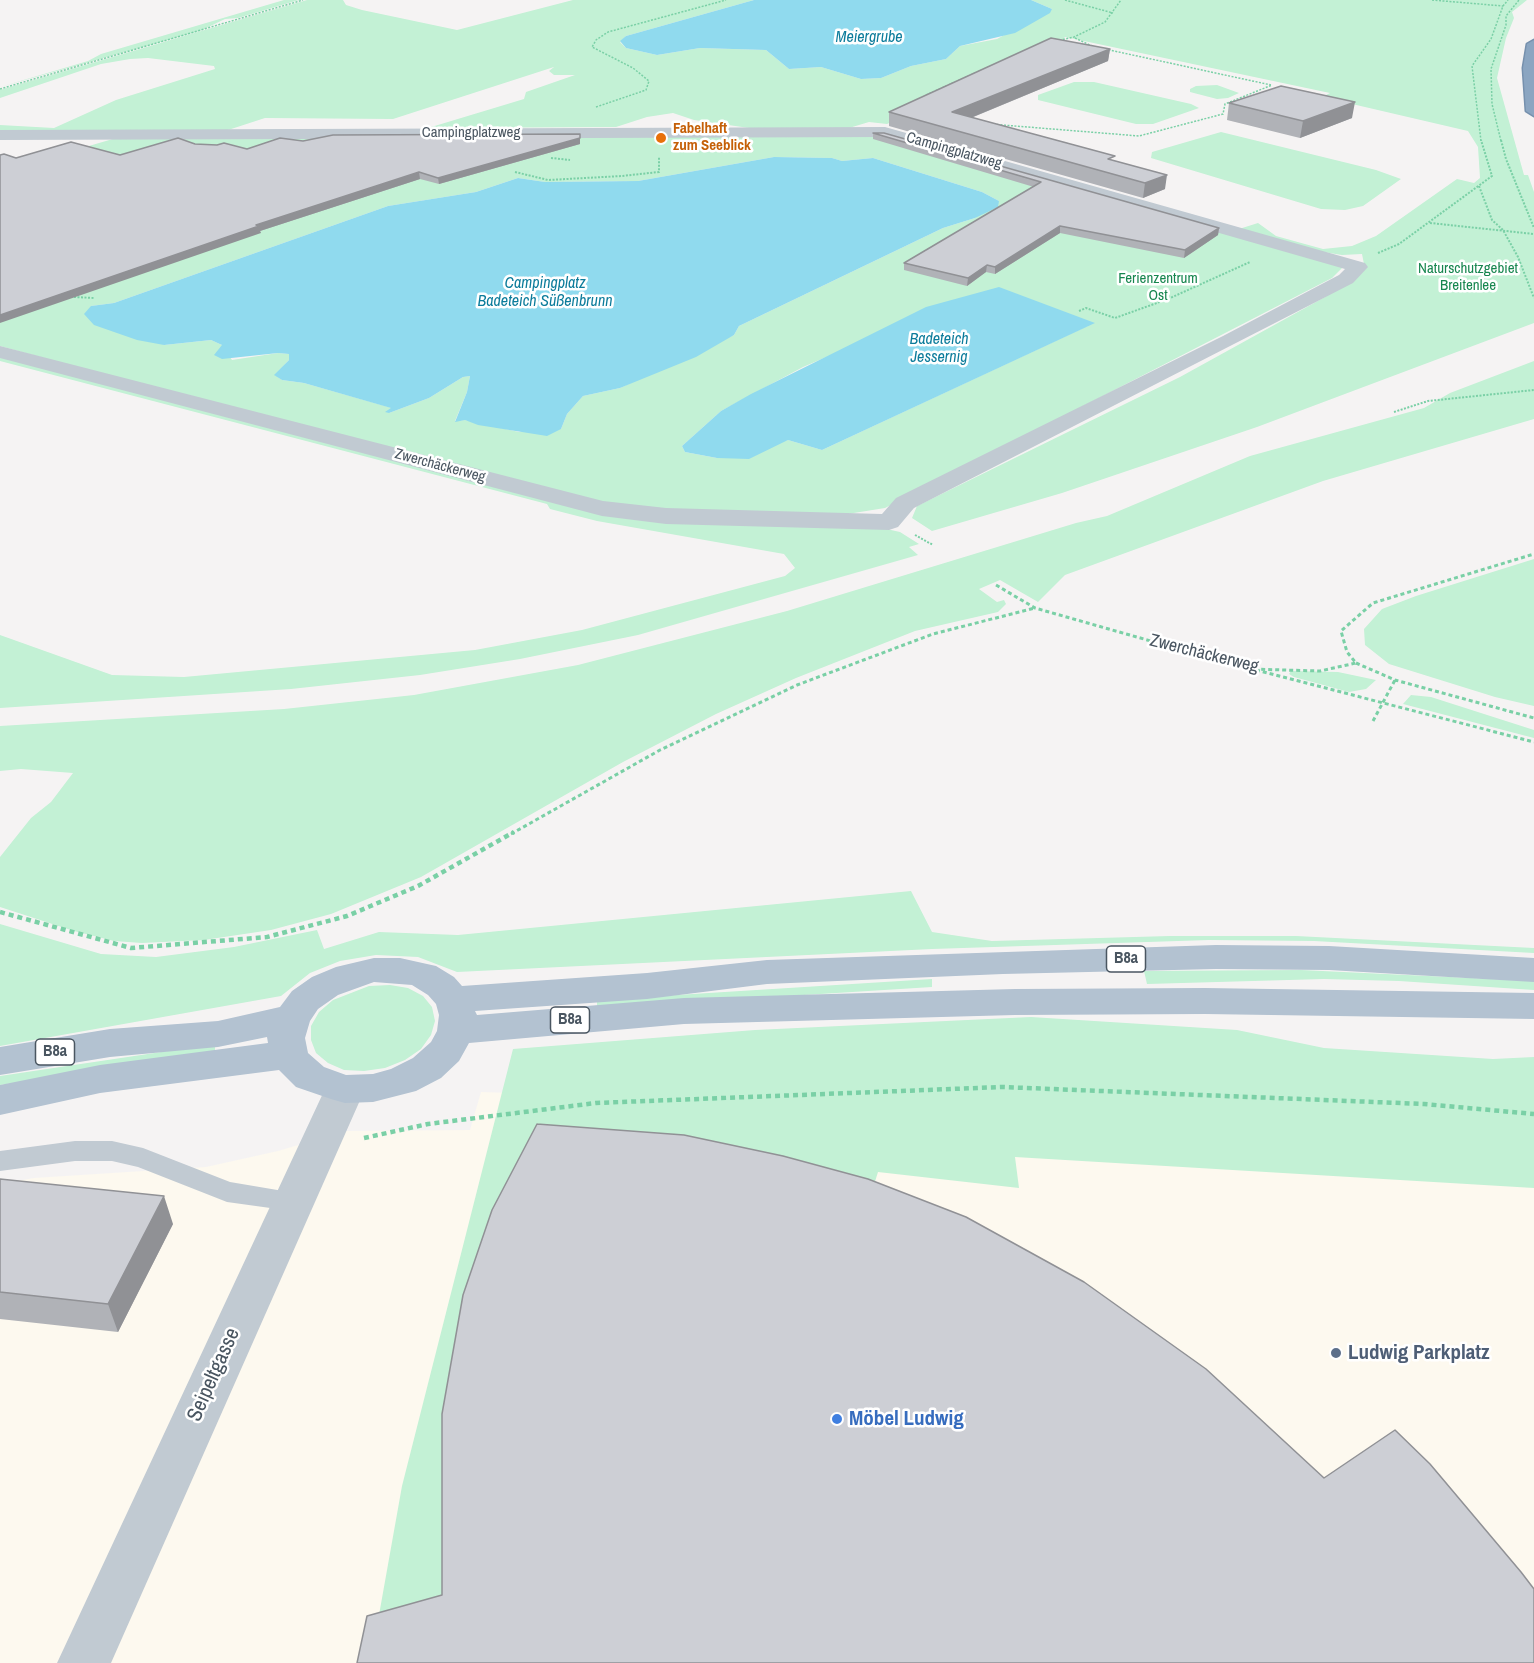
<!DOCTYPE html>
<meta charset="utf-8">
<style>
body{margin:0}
canvas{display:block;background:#f5f3f3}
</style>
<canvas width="1534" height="1663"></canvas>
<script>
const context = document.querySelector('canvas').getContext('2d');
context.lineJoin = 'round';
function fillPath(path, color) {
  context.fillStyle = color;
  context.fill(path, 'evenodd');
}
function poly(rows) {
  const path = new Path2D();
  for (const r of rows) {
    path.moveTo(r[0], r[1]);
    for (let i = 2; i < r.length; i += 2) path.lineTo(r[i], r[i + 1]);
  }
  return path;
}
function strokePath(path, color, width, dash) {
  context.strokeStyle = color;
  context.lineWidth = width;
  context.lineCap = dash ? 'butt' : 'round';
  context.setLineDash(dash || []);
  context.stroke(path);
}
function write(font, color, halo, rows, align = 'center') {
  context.font = font + ' "Archivo Narrow",sans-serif';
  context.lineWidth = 5;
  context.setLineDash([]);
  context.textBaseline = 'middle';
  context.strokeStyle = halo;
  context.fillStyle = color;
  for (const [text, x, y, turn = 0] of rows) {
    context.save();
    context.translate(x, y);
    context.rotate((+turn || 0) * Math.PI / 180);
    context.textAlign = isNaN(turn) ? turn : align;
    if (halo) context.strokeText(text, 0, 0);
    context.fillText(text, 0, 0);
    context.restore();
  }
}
fillPath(poly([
 [481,1092,1534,1127,1534,1663,0,1663,0,1184,34,1178,206,1167,278,1151,346,1131,470,1130]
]), '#fdf9ef');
fillPath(poly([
 [284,0,299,0,238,18,225,19,200,31,0,87,88,61,101,54],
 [307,0,343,0,346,5,362,10,457,30,573,0,754,0,626,36,620,42,626,48,657,55,700,48,766,50,789,69,821,67,861,79,881,78,911,66,946,59,960,46,997,39,1052,9,1031,0,1527,0,1512,12,1514,18,1506,38,1497,78,1524,175,1528,175,1534,192,1534,323,1257,427,1062,493,932,531,912,518,917,506,1180,377,1325,297,1365,269,1362,254,1342,255,1317,251,1239,229,1258,223,1276,236,1323,249,1352,246,1376,236,1457,179,1474,183,1480,178,1478,147,1468,131,1322,97,1330,93,1065,37,1058,46,887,124,869,122,849,128,749,128,694,120,673,113,647,117,616,127,428,128,524,99,526,92,575,75,554,75,549,71,554,67,393,119,265,118,225,131,0,133,0,125,54,128,116,100,215,69,214,66,148,58,130,59,101,64,0,98,0,90],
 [1074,82,1094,82,1191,104,1199,108,1153,124,1136,124,1038,100,1038,95],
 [1217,85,1239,93,1228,98,1217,99,1190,92,1190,89,1196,86],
 [1221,132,1376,170,1401,179,1363,206,1345,210,1321,209,1151,158,1152,152],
 [884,135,1343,267,1332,278,885,508,835,516,660,510,603,502,150,387,0,346,0,172,123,136],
 [774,157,832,158,842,161,873,158,982,192,999,201,975,218,943,228,739,326,734,335,620,388,583,396,567,414,561,429,519,432,465,420,455,421,467,392,470,376,463,377,429,398,389,413,392,408,304,383,282,380,275,375,289,360,289,354,278,353,232,360,222,345,211,340,164,345,91,306,114,303,388,206,476,192,518,178,545,182,638,181],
 [1094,323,822,450,788,440,717,458,685,452,682,446,721,411,803,367,852,346],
 [0,356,589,511,882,528,900,532,919,544,909,547,918,555,638,635,520,659,420,675,291,689,0,708,0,635,112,675,184,677,475,650,582,630,785,576,795,568,784,554,597,521,550,509,547,504,0,361],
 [1534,361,1534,419,1323,481,1065,575,1038,602,1000,580,979,589,997,602,1004,600,1006,604,998,612,915,631,796,678,716,714,623,762,421,877,331,914,271,930,204,940,142,943,114,941,74,931,0,907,0,857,31,818,51,802,73,773,21,769,0,771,0,726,284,709,414,695,578,665,787,611,1076,523,1107,516,1250,456,1424,408,1450,393],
 [1534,559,1534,706,1495,697,1389,664,1365,645,1364,629,1382,609,1416,596],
 [1291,671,1338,672,1376,680,1366,689,1349,692,1294,677,1289,674],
 [1411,695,1431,697,1534,730,1534,738,1403,704],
 [911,891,932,932,992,941,1170,936,1296,936,1534,948,1534,953,1314,941,1209,940,932,949,457,972,418,957,376,955,340,961,310,973,281,996,0,1046,0,924,101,954,156,957,234,947,317,930,324,949,379,932,458,935],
 [1301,970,1534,981,1534,990,1399,981,1324,979,1147,984,1144,971],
 [932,979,932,987,597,1008,597,1000],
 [390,985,408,988,423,996,432,1007,435,1021,431,1035,421,1049,405,1060,385,1068,364,1071,344,1070,328,1063,316,1053,311,1040,311,1026,319,1012,333,1000,369,986],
 [1031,1017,1237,1030,1324,1048,1493,1059,1534,1057,1534,1188,1015,1157,1019,1188,878,1172,867,1207,448,1622,374,1643,402,1486,513,1049,755,1030],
 [215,1044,215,1052,0,1085,0,1076]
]), '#c3f1d5');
fillPath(poly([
 [754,0,1031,0,1052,9,1050,13,1015,33,960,46,946,59,911,66,881,78,861,79,821,67,789,69,766,50,700,48,657,55,626,48,620,41,626,36],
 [774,157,832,158,842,161,873,158,982,192,999,201,998,207,975,218,943,228,739,326,734,335,696,357,620,388,583,396,567,414,561,429,547,436,478,425,465,420,455,422,467,392,470,376,463,377,429,398,389,413,385,412,391,408,304,383,282,380,274,375,289,360,289,354,278,353,222,359,214,355,222,345,211,340,164,345,137,340,94,325,84,314,91,306,114,303,388,206,476,192,518,178,545,182,638,181],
 [999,287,1095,323,822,450,788,440,749,459,717,458,685,452,682,446,721,411,751,394,926,307]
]), '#90daee');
const highway = poly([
 [1534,40,1534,116,1526,111,1523,68,1527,44,1534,40]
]);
strokePath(highway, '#7690ad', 3);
strokePath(poly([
 [1065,0,1113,13],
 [1432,0,1503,6],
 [1075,38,1092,46],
 [1056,41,1074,37,1105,22,1121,0],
 [1105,49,1271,85],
 [0,89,303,0],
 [926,95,993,65],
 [596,107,646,90,649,81,633,68,592,47,596,40,608,32,726,0],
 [990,124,1139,136,1223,114,1225,104,1272,85],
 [1481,141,1472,66,1491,39,1503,6,1508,0],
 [1501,141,1492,104,1491,69,1506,25,1506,16,1519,0]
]), '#7ad0a6', 1.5, [2, 1.5]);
strokePath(poly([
 [1501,140,1506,159,1534,228],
 [551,158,570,160],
 [515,172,548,180,622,176,659,172,659,157],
 [1479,186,1492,220,1503,230,1518,257,1534,298],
 [1430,223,1534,234],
 [1378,253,1399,244,1492,176,1481,140],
 [74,297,94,298],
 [1079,311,1086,308,1115,318,1168,299,1250,262],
 [1394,412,1428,401,1534,390],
 [915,535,933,545]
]), '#7ad0a6', 2, [2, 1.5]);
strokePath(poly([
 [996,585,1035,608,1249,669,1320,671,1356,663,1347,652,1341,631,1373,603,1534,554],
 [1356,663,1395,680,1534,718],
 [1256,670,1534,742],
 [1373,721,1395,680],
 [511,834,660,750,797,685,933,634,1035,608]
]), '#7ad0a6', 3, [4, 3]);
strokePath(poly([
 [0,912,131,948,267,937,347,916,418,886,514,832],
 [364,1138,428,1124,596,1103,1002,1087,1424,1104,1534,1114]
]), '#7ad0a6', 4.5, [5, 4]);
fillPath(poly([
 [75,1141,112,1141,143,1148,230,1182,301,1194,305,1201,301,1208,292,1211,227,1202,138,1167,112,1161,75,1161,0,1171,0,1151,75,1141]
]), '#c1cad2');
fillPath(poly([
 [885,127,1365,263,1368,267,1353,283,914,508,898,527,889,530,666,524,602,516,0,358,0,346,603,501,666,508,882,514,896,498,1223,336,1339,275,1345,269,884,137,0,140,0,130,885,127],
 [345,1075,359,1079,365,1089,111,1663,57,1663,325,1089,331,1079,345,1075]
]), '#c1cad2');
fillPath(poly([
 [1216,945,1329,946,1534,958,1534,982,1329,970,1216,969,1003,974,767,984,647,999,475,1011,477,1015,684,998,1015,989,1205,988,1534,993,1534,1019,1205,1014,1015,1015,684,1024,469,1043,459,1061,441,1078,416,1091,373,1102,345,1103,331,1099,296,1087,279,1070,100,1093,0,1115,0,1085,100,1065,268,1043,267,1037,218,1047,110,1057,0,1075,0,1047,110,1029,218,1021,280,1007,292,991,312,977,336,967,374,958,400,958,436,966,454,977,462,986,647,973,767,960,1216,945],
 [374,982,412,985,428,995,436,1004,439,1015,437,1031,431,1042,413,1058,391,1069,373,1074,346,1075,324,1067,308,1053,305,1038,310,1021,318,1009,338,995,374,982]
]), '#b3c2d1');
fillPath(highway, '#8ba5c1');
fillPath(poly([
 [1110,49,1108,61,971,118,1115,161,1165,189,1143,198,889,126,889,112],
 [1229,103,1352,118,1300,138,1227,120],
 [873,133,1219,228,1218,235,1184,258,1060,233,995,274,986,272,967,286,904,270,904,263,1034,187,873,139],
 [303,141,580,144,439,184,420,179,260,231,261,233,16,158,120,155,195,144,247,149],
 [0,1179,173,1224,118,1332,0,1319]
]), '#b0b2b7');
fillPath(poly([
 [1110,49,1108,61,951,126,952,112],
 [1355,102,1352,118,1300,138,1303,121],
 [580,138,580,144,439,184,438,178],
 [419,172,420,179,260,231,261,233,0,323,0,315,256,225],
 [1167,175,1165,189,1143,198,1145,183],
 [1060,226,1060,233,995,274,995,267],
 [1219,228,1218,235,1184,258,1185,250],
 [987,265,986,272,967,286,968,278],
 [164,1196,173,1224,118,1332,108,1304]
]), '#909195');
const building = poly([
 [1051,38,1110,49,952,112,1115,156,1108,159,1167,175,1145,183,889,112,1051,38],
 [1281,86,1355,102,1303,121,1229,103,1281,86],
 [873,133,884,133,1219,228,1185,250,1060,226,995,267,987,265,968,278,904,263,1041,182,873,133],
 [580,134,580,138,438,178,419,172,256,225,259,226,0,315,0,155,4,154,16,158,71,142,120,155,178,138,195,144,217,145,224,143,247,149,280,138,303,141,333,135,580,134],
 [537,1124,684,1135,783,1156,868,1179,966,1217,1084,1282,1206,1369,1324,1478,1395,1430,1430,1464,1521,1572,1534,1589,1534,1663,357,1663,367,1616,442,1595,442,1414,463,1295,492,1210,537,1124],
 [0,1179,164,1196,108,1304,0,1292,0,1179]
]);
fillPath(building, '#cdcfd5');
strokePath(building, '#909195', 1.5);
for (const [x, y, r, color] of [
 [661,138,6,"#e8710a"],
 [1336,1353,6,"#5c6f8a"],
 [837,1419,6,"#3f7fe0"]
]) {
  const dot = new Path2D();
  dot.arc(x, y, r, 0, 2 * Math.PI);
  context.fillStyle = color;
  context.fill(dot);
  strokePath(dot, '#fff', 2);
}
write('bold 15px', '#c56008', '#fff', [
 ["Fabelhaft",673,129],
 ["zum Seeblick",673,146]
], 'left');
write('15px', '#4a5661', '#fff', [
 ["Campingplatzweg",471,133],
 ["Campingplatzweg",954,151,16],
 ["Zwerchäckerweg",440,466,15]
]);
write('15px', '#17864f', '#fff', [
 ["Naturschutzgebiet",1468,269],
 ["Breitenlee",1468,286],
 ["Ferienzentrum",1158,279],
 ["Ost",1158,296]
]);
write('italic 16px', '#0c7c9b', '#fff', [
 ["Meiergrube",869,38],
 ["Campingplatz",545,284],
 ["Badeteich Süßenbrunn",545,302],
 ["Badeteich",939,340],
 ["Jessernig",939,358]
]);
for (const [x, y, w] of [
 [1126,959,39],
 [570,1020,39],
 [55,1052,39]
]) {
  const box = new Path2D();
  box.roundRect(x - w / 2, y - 13, w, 26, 4.5);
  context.fillStyle = '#fff';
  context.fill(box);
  strokePath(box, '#4a5661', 1.5);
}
write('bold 16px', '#4a5661', null, [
 ["B8a",1126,959],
 ["B8a",570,1020],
 ["B8a",55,1052]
]);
write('18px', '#4a5661', '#fff', [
 ["Zwerchäckerweg",1204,654,14]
]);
write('bold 21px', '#4e5e75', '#fff', [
 ["Ludwig Parkplatz",1348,1353]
], 'left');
write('21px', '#4a5661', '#fff', [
 ["Seipeltgasse",214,1375,-66]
]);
write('bold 21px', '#366cbe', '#fff', [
 ["Möbel Ludwig",849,1419]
], 'left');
</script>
